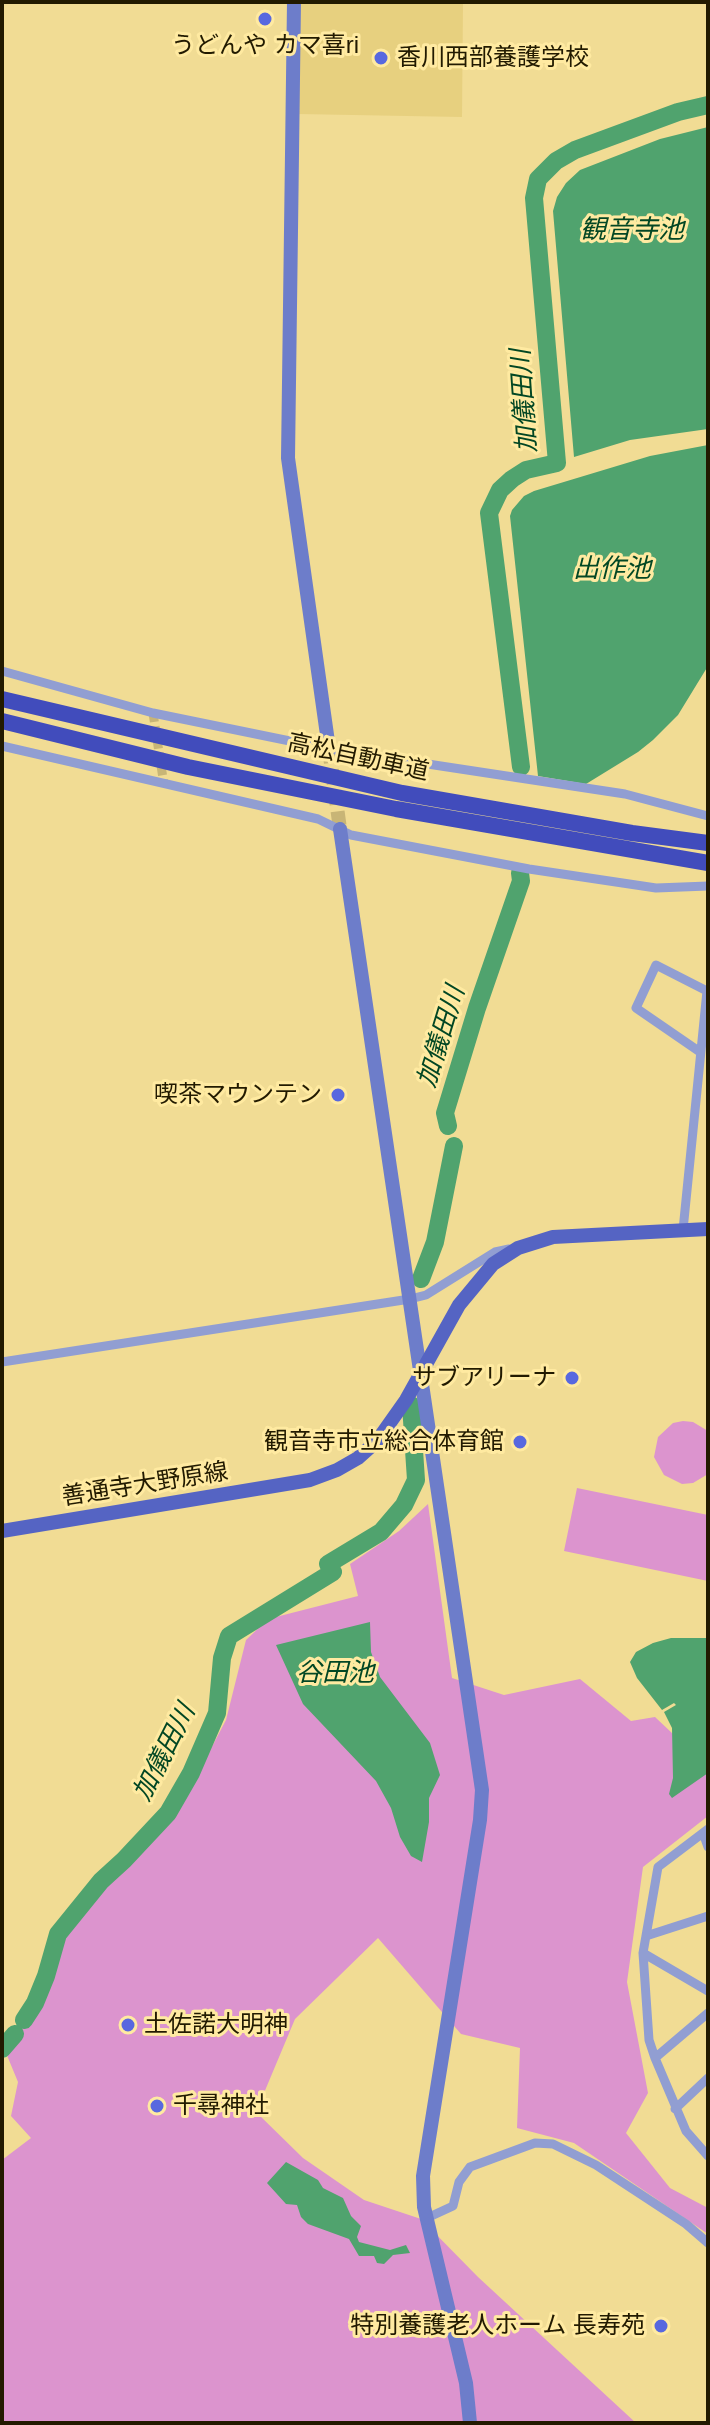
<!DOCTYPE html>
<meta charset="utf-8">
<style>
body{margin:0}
#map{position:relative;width:710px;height:2425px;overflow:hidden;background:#f1dc94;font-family:Arial,sans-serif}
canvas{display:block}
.frame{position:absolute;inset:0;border:4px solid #221a00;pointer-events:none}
</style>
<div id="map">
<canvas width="710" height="2425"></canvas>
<div class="frame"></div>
</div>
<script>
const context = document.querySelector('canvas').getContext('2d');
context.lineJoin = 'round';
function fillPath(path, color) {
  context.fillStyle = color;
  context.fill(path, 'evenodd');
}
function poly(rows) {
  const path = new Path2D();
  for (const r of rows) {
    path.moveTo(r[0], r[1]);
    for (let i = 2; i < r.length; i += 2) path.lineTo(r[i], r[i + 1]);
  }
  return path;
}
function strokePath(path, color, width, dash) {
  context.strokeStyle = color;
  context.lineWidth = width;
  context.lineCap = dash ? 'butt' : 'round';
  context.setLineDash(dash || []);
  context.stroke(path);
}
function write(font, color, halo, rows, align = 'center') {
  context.font = font + ' Arial,"Noto Sans JP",sans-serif';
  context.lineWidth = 6;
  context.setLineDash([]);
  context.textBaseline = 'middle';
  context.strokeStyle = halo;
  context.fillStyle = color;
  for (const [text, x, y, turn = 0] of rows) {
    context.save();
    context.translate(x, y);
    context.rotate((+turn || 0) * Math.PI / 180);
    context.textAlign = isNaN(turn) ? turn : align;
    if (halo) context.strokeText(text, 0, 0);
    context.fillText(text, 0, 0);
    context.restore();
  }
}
fillPath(poly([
 [299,2,463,2,462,117,298,114]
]), '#e7d07f');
fillPath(poly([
 [683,1421,693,1422,708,1431,708,1474,693,1483,682,1484,664,1475,654,1457,658,1437,673,1423],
 [577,1488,708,1515,708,1581,564,1551],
 [428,1504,452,1678,504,1695,580,1679,631,1721,655,1717,708,1767,708,1816,643,1867,627,1982,648,2093,626,2133,670,2188,708,2208,708,2234,574,2143,517,2128,520,2048,461,2034,378,1938,295,2019,256,2112,303,2158,364,2200,421,2219,478,2277,636,2423,2,2423,2,2160,31,2138,11,2116,18,2082,6,2053,46,1985,61,1943,90,1901,177,1813,226,1720,246,1640,268,1619,358,1596,350,1564,399,1531]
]), '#dc94ce');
fillPath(poly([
 [708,127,708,429,630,440,574,457,553,211,557,197,566,183,580,170,660,139],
 [708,445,708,666,678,715,653,740,638,752,586,784,538,776,510,516,512,510,524,496,534,491,650,456],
 [370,1622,371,1652,380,1677,430,1743,440,1775,429,1798,429,1822,422,1862,411,1856,400,1837,391,1808,376,1781,303,1704,276,1645],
 [671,1638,708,1638,708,1773,672,1798,669,1794,673,1778,672,1728,664,1712,676,1705,674,1703,662,1710,637,1678,630,1662,636,1652,653,1643],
 [286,2162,318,2180,323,2188,343,2198,351,2216,361,2226,357,2237,359,2242,390,2250,406,2245,410,2253,393,2255,384,2264,377,2263,374,2256,359,2256,349,2239,308,2224,301,2217,297,2205,286,2204,267,2183]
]), '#50a36e');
strokePath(poly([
 [521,767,489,513,500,490,512,479,526,470,557,463,534,198,538,179,556,161,575,150,678,112,708,105],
 [448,1126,445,1113,477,1008,521,881,520,873],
 [421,1279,435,1242,454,1146],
 [328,1564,381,1532,404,1505,416,1480,411,1405],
 [24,2020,35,2003,46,1976,58,1934,101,1881,124,1860,168,1813,191,1773,217,1713,222,1658,229,1636,333,1572],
 [2,2049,15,2034]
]), '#50a36e', 18);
strokePath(poly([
 [153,713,164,785]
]), '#c8b576', 9, [9, 4.5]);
strokePath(poly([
 [329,749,340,829]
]), '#c8b576', 14, [14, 7]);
strokePath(poly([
 [2,671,153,713,329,749,625,794,708,816],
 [2,746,318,819,351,835,529,869,656,888,708,886],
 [683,1230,707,991,656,965,636,1008,700,1052],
 [2,1362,410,1299,426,1295,495,1252,509,1249],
 [708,1829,658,1867,643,1953,649,2040,655,2058,686,2131,708,2156],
 [703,1833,708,1847],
 [646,1936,708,1916],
 [643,1953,708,1991],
 [655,2058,708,2013],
 [675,2109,708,2078],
 [427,2218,453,2206,459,2182,470,2167,535,2143,553,2144,596,2165,686,2224,708,2243]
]), '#919ed2', 9);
strokePath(poly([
 [294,2,288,458,329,749],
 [340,829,482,1790,480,1820,423,2176,424,2207,466,2383,470,2423]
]), '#6d7dca', 14);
strokePath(poly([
 [2,1531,268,1487,310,1480,337,1470,358,1458,377,1441,406,1400,459,1305,493,1264,518,1248,553,1237,708,1229]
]), '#5564c3', 14);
strokePath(poly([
 [2,699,402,793,632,833,708,843],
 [2,721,188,767,396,809,708,863]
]), '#414cbc', 16);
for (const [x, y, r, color] of [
 [265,19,8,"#5868df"],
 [381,58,8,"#5868df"],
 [338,1095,8,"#5868df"],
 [572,1378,8,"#5868df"],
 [520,1442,8,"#5868df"],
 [128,2025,8,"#5868df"],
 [157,2106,8,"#5868df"],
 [661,2326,8,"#5868df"]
]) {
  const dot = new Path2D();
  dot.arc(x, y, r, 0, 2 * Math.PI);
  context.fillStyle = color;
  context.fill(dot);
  strokePath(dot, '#ffeaa1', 3);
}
write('24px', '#221a00', '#ffeaa1', [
 ["うどんや カマ喜ri",265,46,"center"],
 ["香川西部養護学校",397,58,"left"],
 ["喫茶マウンテン",322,1095],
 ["サブアリーナ",556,1378],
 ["観音寺市立総合体育館",504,1442],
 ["土佐諾大明神",144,2025,"left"],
 ["千尋神社",173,2106,"left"],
 ["特別養護老人ホーム 長寿苑",645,2326]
], 'right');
write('24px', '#221a00', '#ffeaa1', [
 ["高松自動車道",358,758,12],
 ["善通寺大野原線",145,1485,-9]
]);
write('italic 26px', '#034724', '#ffeaa1', [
 ["観音寺池",632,231],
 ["加儀田川",525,401,-94],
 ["出作池",612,570],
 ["加儀田川",442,1037,-73],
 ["谷田池",335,1674],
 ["加儀田川",165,1753,-63]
]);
</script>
